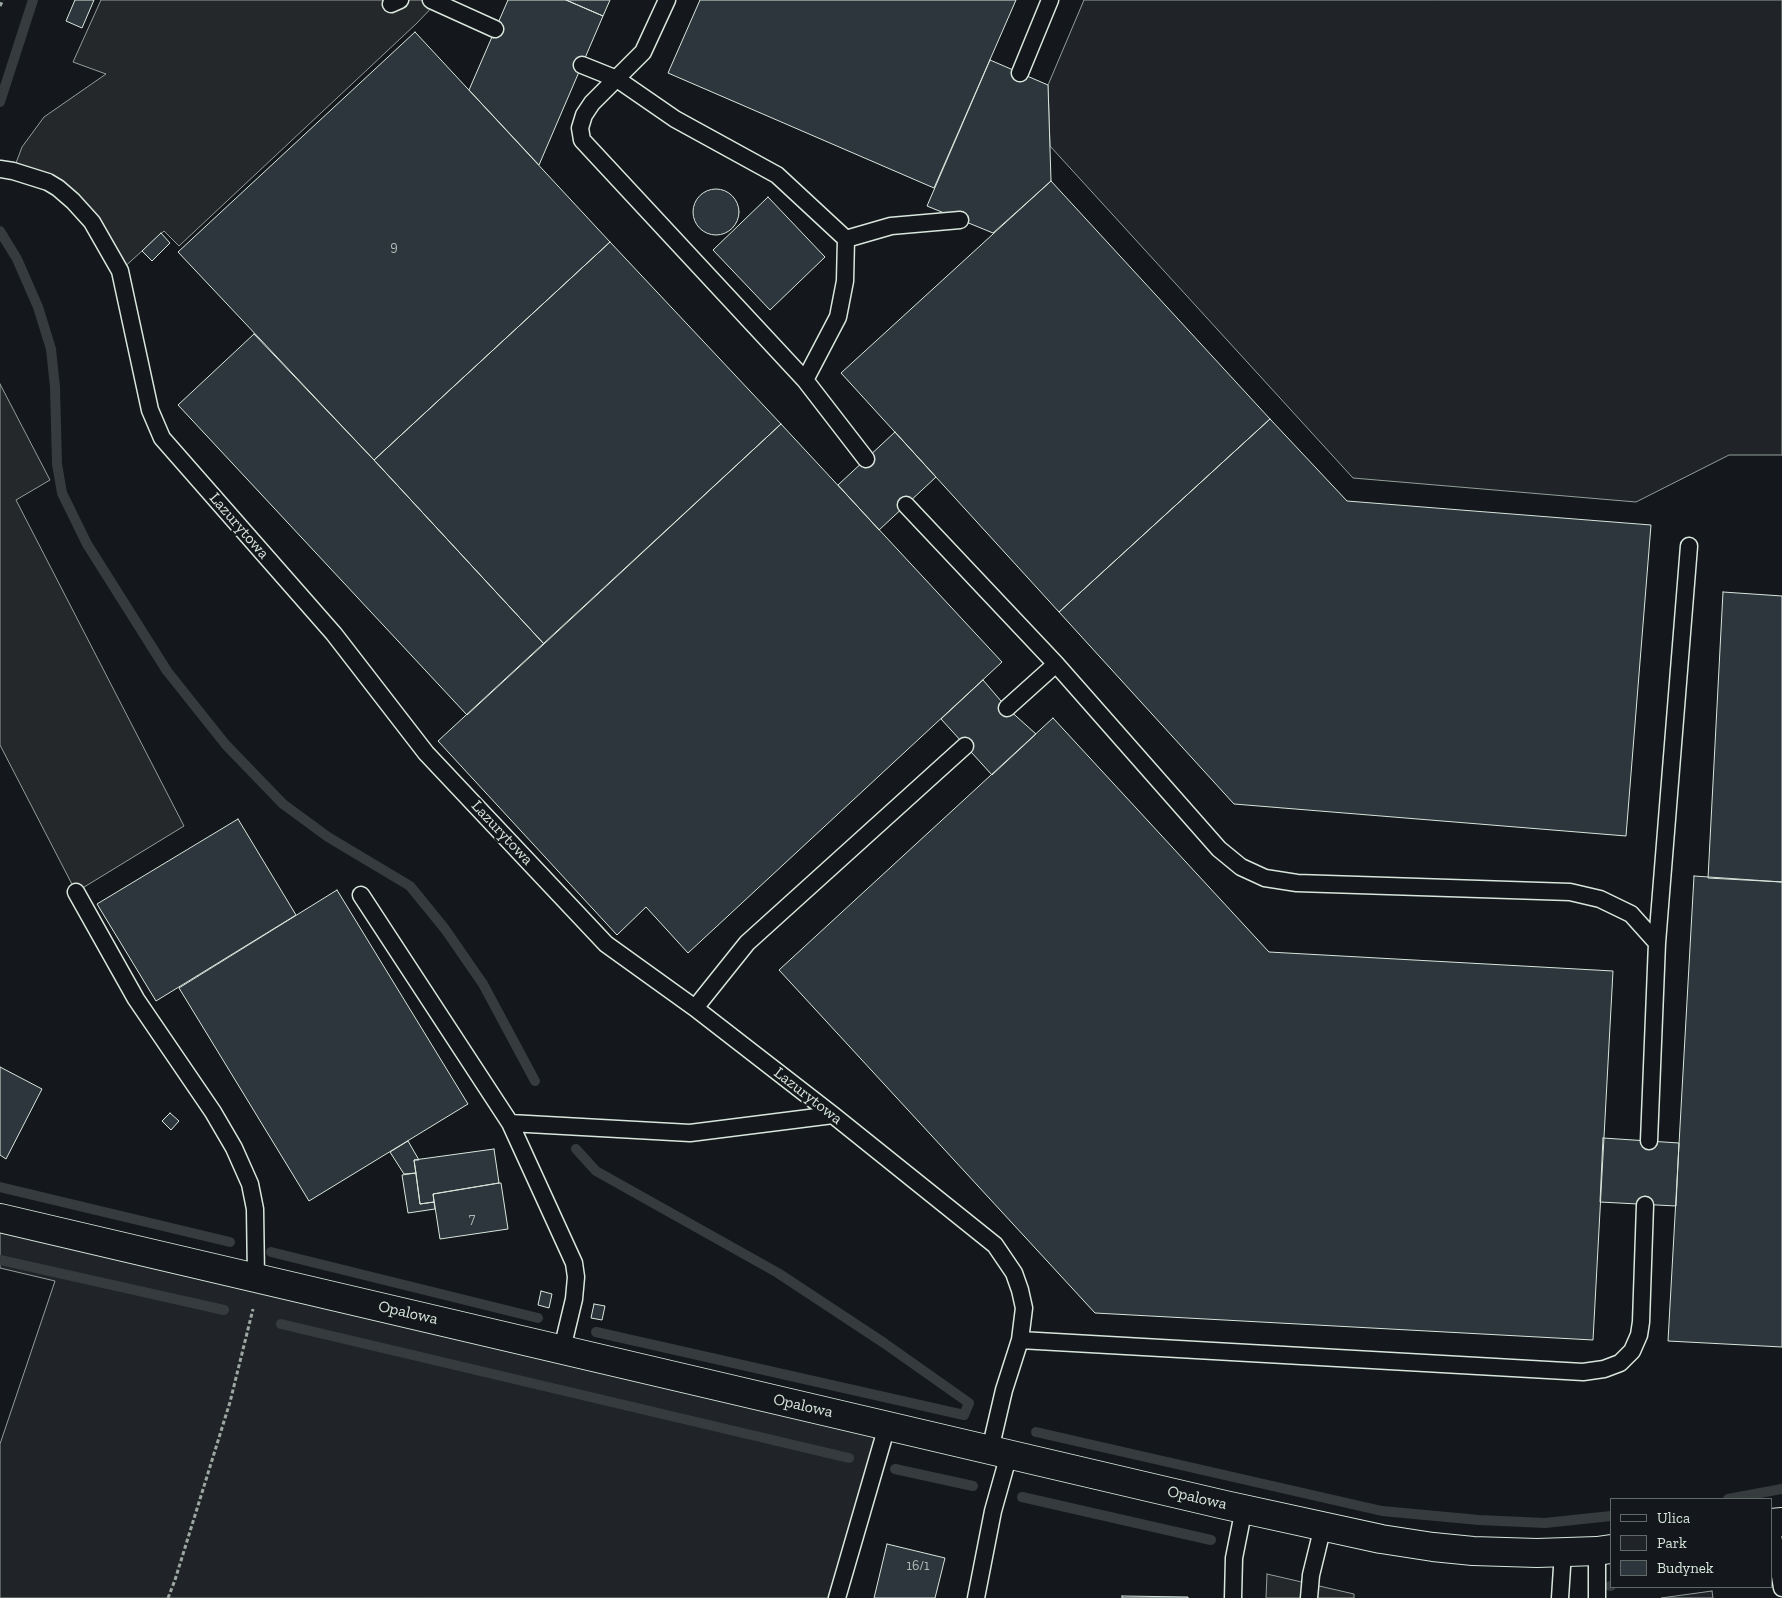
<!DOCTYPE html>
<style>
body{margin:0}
#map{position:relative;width:1782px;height:1598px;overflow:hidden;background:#14181c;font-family:"Zilla Slab",serif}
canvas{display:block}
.legend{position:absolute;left:1610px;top:1498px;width:162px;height:90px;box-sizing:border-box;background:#14181c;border:1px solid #626a69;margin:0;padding:6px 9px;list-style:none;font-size:15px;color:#d8e6dc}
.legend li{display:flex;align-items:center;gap:10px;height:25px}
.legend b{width:25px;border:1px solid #626a69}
</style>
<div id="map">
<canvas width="1782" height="1598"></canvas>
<ul class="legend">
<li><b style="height:6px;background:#14181c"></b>Ulica</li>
<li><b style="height:14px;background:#202428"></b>Park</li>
<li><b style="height:14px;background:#2c363c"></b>Budynek</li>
</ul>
</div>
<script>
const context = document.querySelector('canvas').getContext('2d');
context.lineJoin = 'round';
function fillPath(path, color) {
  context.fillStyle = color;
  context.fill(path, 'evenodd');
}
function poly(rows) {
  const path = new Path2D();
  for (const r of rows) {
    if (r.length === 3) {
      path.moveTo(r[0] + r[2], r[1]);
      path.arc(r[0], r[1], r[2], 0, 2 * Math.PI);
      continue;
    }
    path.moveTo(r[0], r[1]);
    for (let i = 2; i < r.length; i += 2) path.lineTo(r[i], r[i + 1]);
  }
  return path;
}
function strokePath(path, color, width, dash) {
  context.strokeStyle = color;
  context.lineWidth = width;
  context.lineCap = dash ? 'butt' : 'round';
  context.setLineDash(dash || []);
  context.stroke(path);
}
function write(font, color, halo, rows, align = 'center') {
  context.font = font + ' "Zilla Slab",serif';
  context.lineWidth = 4;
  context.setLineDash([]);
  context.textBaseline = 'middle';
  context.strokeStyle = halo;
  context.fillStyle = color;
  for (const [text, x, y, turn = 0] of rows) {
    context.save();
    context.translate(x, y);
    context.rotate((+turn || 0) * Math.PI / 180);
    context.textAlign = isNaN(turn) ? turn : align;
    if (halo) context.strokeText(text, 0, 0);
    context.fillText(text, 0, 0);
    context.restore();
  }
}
const green = poly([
 [1084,0,1782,0,1782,455,1729,455,1636,502,1353,478,1050,146,1048,85,1084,0],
 [0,1218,887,1426,837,1598,0,1598,0,1444,55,1281,0,1268,0,1218],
 [1712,1591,1713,1598,1661,1598,1712,1591]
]);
fillPath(green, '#202428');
strokePath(green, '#939e99', 1);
const parking = poly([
 [101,0,439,0,417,23,179,246,164,231,120,271,73,201,13,171,22,147,44,117,106,74,73,62,101,0],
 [0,384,50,480,16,500,184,826,76,892,0,745,0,384],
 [1267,1574,1354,1594,1354,1598,1266,1598,1267,1574]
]);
fillPath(parking, '#24282b');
strokePath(parking, '#939e99', 1);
strokePath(poly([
 [0,102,33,0],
 [0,231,17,259,38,307,51,349,55,387,57,464,62,493,87,544,167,671,226,745,283,804,328,837,410,886,445,929,483,984,535,1081],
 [576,1149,596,1171,778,1273,884,1343,969,1403,964,1415,596,1332],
 [0,1187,230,1242],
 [271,1252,538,1318],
 [0,1260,224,1310],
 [281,1324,849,1458],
 [1036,1432,1382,1511,1479,1520,1545,1523,1611,1516],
 [895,1469,973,1486],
 [1022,1497,1211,1540],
 [1728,1499,1782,1489],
 [1610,1586,1611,1586]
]), '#363b3e', 10);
const building = poly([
 [75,0,94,0,82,28,66,21,75,0],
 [508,0,566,0,603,16,539,165,469,90,508,0],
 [566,0,610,0,603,16,566,0],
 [700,0,1016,0,934,188,668,73,700,0],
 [415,32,610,242,374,460,178,252,415,32],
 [990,60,1048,85,1051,181,993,233,927,206,990,60],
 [1051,181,1270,419,1059,612,841,373,1051,181],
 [716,212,23],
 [768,197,825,257,770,310,713,250,768,197],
 [161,233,170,243,152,261,142,251,161,233],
 [610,242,781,424,544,644,374,460,610,242],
 [254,334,374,460,544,644,467,715,178,405,254,334],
 [1270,419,1347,501,1651,525,1626,836,1234,804,1059,612,1270,419],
 [781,424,1002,662,688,953,646,907,617,935,438,741,781,424],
 [895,432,936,477,879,530,838,485,895,432],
 [1723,592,1782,596,1782,882,1708,878,1723,592],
 [983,680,1007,708,1036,734,992,775,941,719,983,680],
 [1053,718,1269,952,1613,971,1593,1340,1095,1313,779,970,1053,718],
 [238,819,296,915,156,1001,97,904,238,819],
 [1694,876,1782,882,1782,1347,1668,1341,1694,876],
 [337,890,468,1104,309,1201,179,988,337,890],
 [0,1067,42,1089,6,1159,0,1155,0,1067],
 [170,1113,179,1121,171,1130,162,1121,170,1113],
 [1603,1138,1679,1143,1676,1206,1600,1202,1603,1138],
 [408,1141,419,1160,414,1160,416,1173,404,1174,390,1152,408,1141],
 [494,1149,499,1183,433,1194,434,1202,420,1204,414,1160,494,1149],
 [416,1173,420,1204,434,1202,435,1209,408,1213,402,1175,416,1173],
 [499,1183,501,1183,508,1229,440,1239,433,1194,499,1183],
 [541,1291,552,1294,549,1308,538,1305,541,1291],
 [594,1304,605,1306,602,1320,591,1318,594,1304],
 [887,1544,945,1558,935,1598,874,1598,887,1544],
 [1122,1596,1188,1597,1188,1598,1122,1598,1122,1596]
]);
fillPath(building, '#2c363c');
strokePath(building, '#d8e6dc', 1);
const lane = poly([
 [431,0,495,29],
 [667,0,643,52,592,103,584,115,580,128,582,140,805,380,866,459],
 [391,4,400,0],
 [582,65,617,79,675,119,777,175,846,239,845,281,838,317,805,380],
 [1020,73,1050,0],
 [0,169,13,171,48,182,58,188,73,201,92,222,120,271,150,410,162,438,334,634,426,753,606,944,695,1008,833,1115,995,1245,1014,1273,1020,1290,1024,1308,1020,1340,1004,1390,990,1450],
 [846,239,891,226,960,220],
 [906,505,1056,664,1219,849,1241,867,1265,878,1297,883,1570,892,1600,899,1631,914,1657,943,1649,1141],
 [1007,708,1056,664],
 [76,892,136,999,213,1112,234,1148,250,1184,255,1209,256,1277],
 [361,895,510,1123,574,1263,576,1277,574,1299,562,1349],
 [1657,943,1689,546],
 [695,1008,747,943,965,746],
 [510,1123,690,1133,833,1115],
 [1020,1340,1583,1372,1604,1369,1620,1363,1632,1351,1639,1335,1641,1322,1645,1205],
 [1771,1523,1782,1588],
 [1597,1551,1597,1598],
 [837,1598,887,1426],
 [976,1598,993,1511,1009,1454],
 [1233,1598,1234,1558,1244,1508],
 [1309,1598,1311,1575,1323,1526],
 [1560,1598,1563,1552]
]);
const street = poly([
 [0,1218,1225,1505,1381,1539,1433,1547,1473,1551,1537,1553,1597,1551,1611,1549],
 [1771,1523,1782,1522]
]);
strokePath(lane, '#d8e6dc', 19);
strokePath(street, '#d8e6dc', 30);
strokePath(poly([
 [0,6,3,0],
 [168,1598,175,1580,230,1402,253,1309]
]), '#9da8a2', 3, [4, 2.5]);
strokePath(lane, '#14181c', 16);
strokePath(street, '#14181c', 28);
write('14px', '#adbab4', null, [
 ["9",394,247],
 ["7",472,1219],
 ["16/1",918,1566]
]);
write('16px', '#d8e6dc', '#14181c', [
 ["Lazurytowa",239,526,49],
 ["Lazurytowa",502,833,47],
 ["Lazurytowa",808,1096,38],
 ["Opalowa",408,1313,13],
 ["Opalowa",803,1406,13],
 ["Opalowa",1197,1498,13]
]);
</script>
